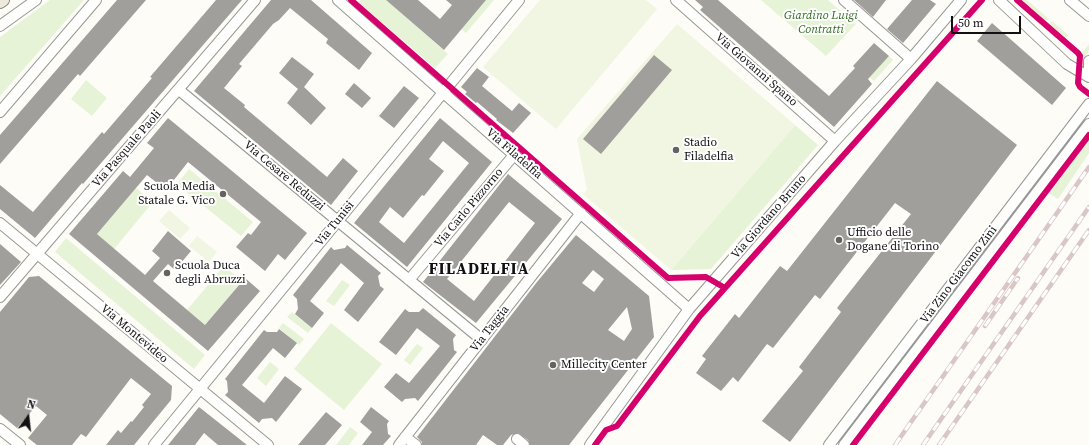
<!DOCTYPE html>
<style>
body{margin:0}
#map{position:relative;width:1089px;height:445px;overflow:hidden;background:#fdfcf7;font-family:"Source Serif 4",serif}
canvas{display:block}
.north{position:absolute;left:8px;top:397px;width:40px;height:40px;-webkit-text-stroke:3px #fff;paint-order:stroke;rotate:15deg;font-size:11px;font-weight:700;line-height:16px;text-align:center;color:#111}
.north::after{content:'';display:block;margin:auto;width:14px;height:18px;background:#111;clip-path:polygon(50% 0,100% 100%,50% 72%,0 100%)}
.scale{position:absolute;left:951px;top:16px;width:70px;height:18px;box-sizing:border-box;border:2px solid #111;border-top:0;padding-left:5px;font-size:12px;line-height:14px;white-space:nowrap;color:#111;-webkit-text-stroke:3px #fff;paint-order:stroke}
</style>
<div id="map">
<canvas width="1089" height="445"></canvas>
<div class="north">N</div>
<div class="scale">50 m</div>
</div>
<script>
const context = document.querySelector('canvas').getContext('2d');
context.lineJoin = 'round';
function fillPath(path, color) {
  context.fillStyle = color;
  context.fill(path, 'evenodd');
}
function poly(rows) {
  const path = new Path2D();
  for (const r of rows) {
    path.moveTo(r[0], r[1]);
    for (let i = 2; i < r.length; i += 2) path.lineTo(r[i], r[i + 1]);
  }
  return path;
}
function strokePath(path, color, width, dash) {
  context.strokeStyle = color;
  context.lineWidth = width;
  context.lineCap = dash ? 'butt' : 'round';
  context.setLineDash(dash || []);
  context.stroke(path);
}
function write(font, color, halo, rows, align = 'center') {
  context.font = font + ' "Source Serif 4",serif';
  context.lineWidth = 4;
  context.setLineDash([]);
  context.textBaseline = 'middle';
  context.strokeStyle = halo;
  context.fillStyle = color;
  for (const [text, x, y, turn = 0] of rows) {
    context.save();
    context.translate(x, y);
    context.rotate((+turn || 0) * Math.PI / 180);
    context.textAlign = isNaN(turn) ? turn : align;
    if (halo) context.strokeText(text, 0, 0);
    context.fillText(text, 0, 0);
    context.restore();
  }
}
fillPath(poly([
 [50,0,84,0,0,96,0,37],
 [361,0,386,0,448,54,435,68,358,2],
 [486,0,494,0,466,33,461,29],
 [761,0,828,0,856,24,826,56],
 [1022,0,1027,0,1049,19,1046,21],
 [1052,21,1068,35,1066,38,1049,24],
 [1089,44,1089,50,1085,57,1083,68,1081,67,1082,53],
 [889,56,893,60,874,81,869,77],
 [86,80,107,98,92,116,71,99],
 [795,125,818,145,711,269,671,270],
 [1089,139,1089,153,1058,199,1049,193],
 [189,169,253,222,241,236,177,184],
 [136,188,153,202,114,249,97,234],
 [66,238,205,355,194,369,55,252],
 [224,266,242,281,205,325,187,310],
 [342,280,350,285,334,306,326,301],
 [292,312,312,328,308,333,287,317],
 [283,323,304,339,299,345,279,328],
 [331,323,382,364,344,410,294,369],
 [417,344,423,348,410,365,404,360],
 [270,362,279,369,266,386,257,378],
 [350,427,358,433,349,445,336,445]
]), '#e7f3d7');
fillPath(poly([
 [540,0,646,0,657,9,556,129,483,67],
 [677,24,795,125,671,270,583,194,587,190,577,139],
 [169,210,190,228,180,239,159,221],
 [197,236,217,252,209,262,189,246]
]), '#f0f6e1');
fillPath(poly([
 [117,0,146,0,80,76,78,74,0,164,0,135],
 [216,0,242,0,83,184,82,183,35,238,0,209,0,185,33,212,102,132,104,134,152,78,150,77],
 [271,0,311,0,372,53,359,70,326,43,328,39,290,8,279,20,273,24,239,64,242,66,224,88,245,105,244,107,327,177,343,158,358,171,331,205,194,91],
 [386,0,418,0,440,19,452,5,446,0,486,0,444,50],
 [695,0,718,0,829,96,855,68,853,66,874,43,889,56,868,79,872,84,834,127,700,10,703,7],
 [854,0,886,0,873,17],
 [912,0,930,0,936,4,903,43,887,29],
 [992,23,1066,88,1052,105,977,41],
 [654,55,672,70,601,154,583,139],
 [292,57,314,74,304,87,326,108,311,125,287,103,298,89,279,73],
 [477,68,489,77,482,86,512,111,519,103,531,113,513,133,496,120,497,119,477,102,476,103,465,94,467,92,461,87],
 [937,81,1017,145,790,442,762,421,803,371,799,367,841,312,837,308,911,214,895,203,820,299,815,295,773,348,767,344,738,382,733,377,721,391,696,373,706,359,702,356,735,314,739,318,780,266,787,271],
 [354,83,371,98,362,108,345,94],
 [404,86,419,98,394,128,379,116],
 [168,118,307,233,285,260,278,254,265,271,236,247,248,233,251,235,261,222,188,162,166,190,147,175,97,234,145,275,160,258,152,251,168,231,191,251,175,270,168,264,153,281,205,325,245,278,260,291,208,351,69,234,123,171,130,177,154,148,147,143],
 [440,118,492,162,407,267,354,223],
 [443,141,469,163,404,243,379,222,390,207,403,218,422,195,424,196,444,171,429,159],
 [508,174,562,219,476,323,423,282],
 [509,202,535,223,474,301,447,279],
 [576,235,649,296,654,337,569,445,530,445,528,440,518,433,511,435,503,445,497,445,483,435,476,445,422,445,422,442,417,437,537,282],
 [593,270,604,279,594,292,582,283],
 [627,307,632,329,624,341,608,330],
 [0,244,21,262,0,285],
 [347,245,381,273,378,276,380,286,384,289,358,322,344,310,364,283,341,263,310,301,324,313,312,328,295,314,298,309,297,299,293,295,331,247,334,250,345,248],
 [39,276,172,386,171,400,134,445,106,445,118,430,121,433,131,421,132,422,144,407,142,405,151,394,131,378,86,437,81,434,72,445,37,445,28,438,47,415,36,406,17,428,0,414,0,312,29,277],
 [423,308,456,335,453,339,454,350,457,352,418,401,415,398,405,399,402,402,384,387,396,373,409,383,440,346,417,328,396,355,379,342,405,309,409,312,419,312],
 [279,329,297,343,285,358,273,348,242,385,264,403,285,376,302,389,276,422,272,418,262,419,259,423,225,395,228,392,227,381,225,379,264,330,267,332,277,332],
 [199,407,247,445,218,445,204,433,195,445,168,445],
 [371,407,389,421,387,424,388,434,391,436,383,445,362,445,372,432,360,422],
 [326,412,342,425,325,445,298,445]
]), '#a19f9c');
const minor = poly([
 [338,0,689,309],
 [676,0,835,141],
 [844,0,911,59],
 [999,0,1067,64,1089,77],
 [1070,0,1089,16],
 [0,26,36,0],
 [1089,61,1089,73],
 [179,90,482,340],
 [0,112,96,0],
 [0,223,268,445],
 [409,280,514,155],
 [0,297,255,0],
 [0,429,20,445],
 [405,437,416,445],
 [517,439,524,445],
 [154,445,519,0],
 [399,445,581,213],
 [590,445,689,309,835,141,911,59,961,0],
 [829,445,1089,104],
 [844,445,1089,124]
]);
const major = poly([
 [0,2,3,0]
]);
strokePath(minor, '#979795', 12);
strokePath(major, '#858482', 14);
strokePath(minor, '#fffffe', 10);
strokePath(major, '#ede9dc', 12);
const rail = poly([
 [985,326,1018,278],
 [895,445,1089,167],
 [923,445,1089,207],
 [939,445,1089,230]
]);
strokePath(rail, '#d9c6c7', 4.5);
strokePath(rail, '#fff', 3, [9]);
strokePath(poly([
 [351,0,668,278,706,277,725,288],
 [1017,0,1078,53,1080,56,1078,83,1080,87,1089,94],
 [595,445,606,430,617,426,700,316,982,0],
 [853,445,1089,135]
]), '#d6006c', 6);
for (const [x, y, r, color] of [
 [676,150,4,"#646362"],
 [223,194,4,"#646362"],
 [839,240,4,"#646362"],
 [167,273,4,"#646362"],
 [553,365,4,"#646362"]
]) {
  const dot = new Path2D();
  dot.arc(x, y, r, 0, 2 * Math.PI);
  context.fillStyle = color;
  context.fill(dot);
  strokePath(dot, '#fff', 1.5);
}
write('italic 12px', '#2f6b1f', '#fff', [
 ["Giardino Luigi",821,16],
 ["Contratti",821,30]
]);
write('12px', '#111', '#fff', [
 ["Via Giovanni Spano",756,70,41],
 ["Via Pasquale Paoli",127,149,-49],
 ["Via Filadelfia",514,154,41],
 ["Via Cesare Reduzzi",284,176,40],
 ["Via Carlo Pizzorno",469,208,-50],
 ["Via Giordano Bruno",769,217,-49],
 ["Via Tunisi",335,224,-51],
 ["Via Zino Giacomo Zini",959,275,-53],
 ["Via Taggia",490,329,-52],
 ["Via Montevideo",134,334,40]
]);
write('12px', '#111', '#fff', [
 ["Stadio",684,143],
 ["Filadelfia",684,157],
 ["Scuola Media",215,187,"right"],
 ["Statale G. Vico",215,201,"right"],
 ["Ufficio delle",847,233],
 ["Dogane di Torino",847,247],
 ["Scuola Duca",175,266],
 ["degli Abruzzi",175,280],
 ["Millecity Center",561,365]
], 'left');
context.letterSpacing = '1px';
write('bold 16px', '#111', '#fff', [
 ["FILADELFIA",479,270]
]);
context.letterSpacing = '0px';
</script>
